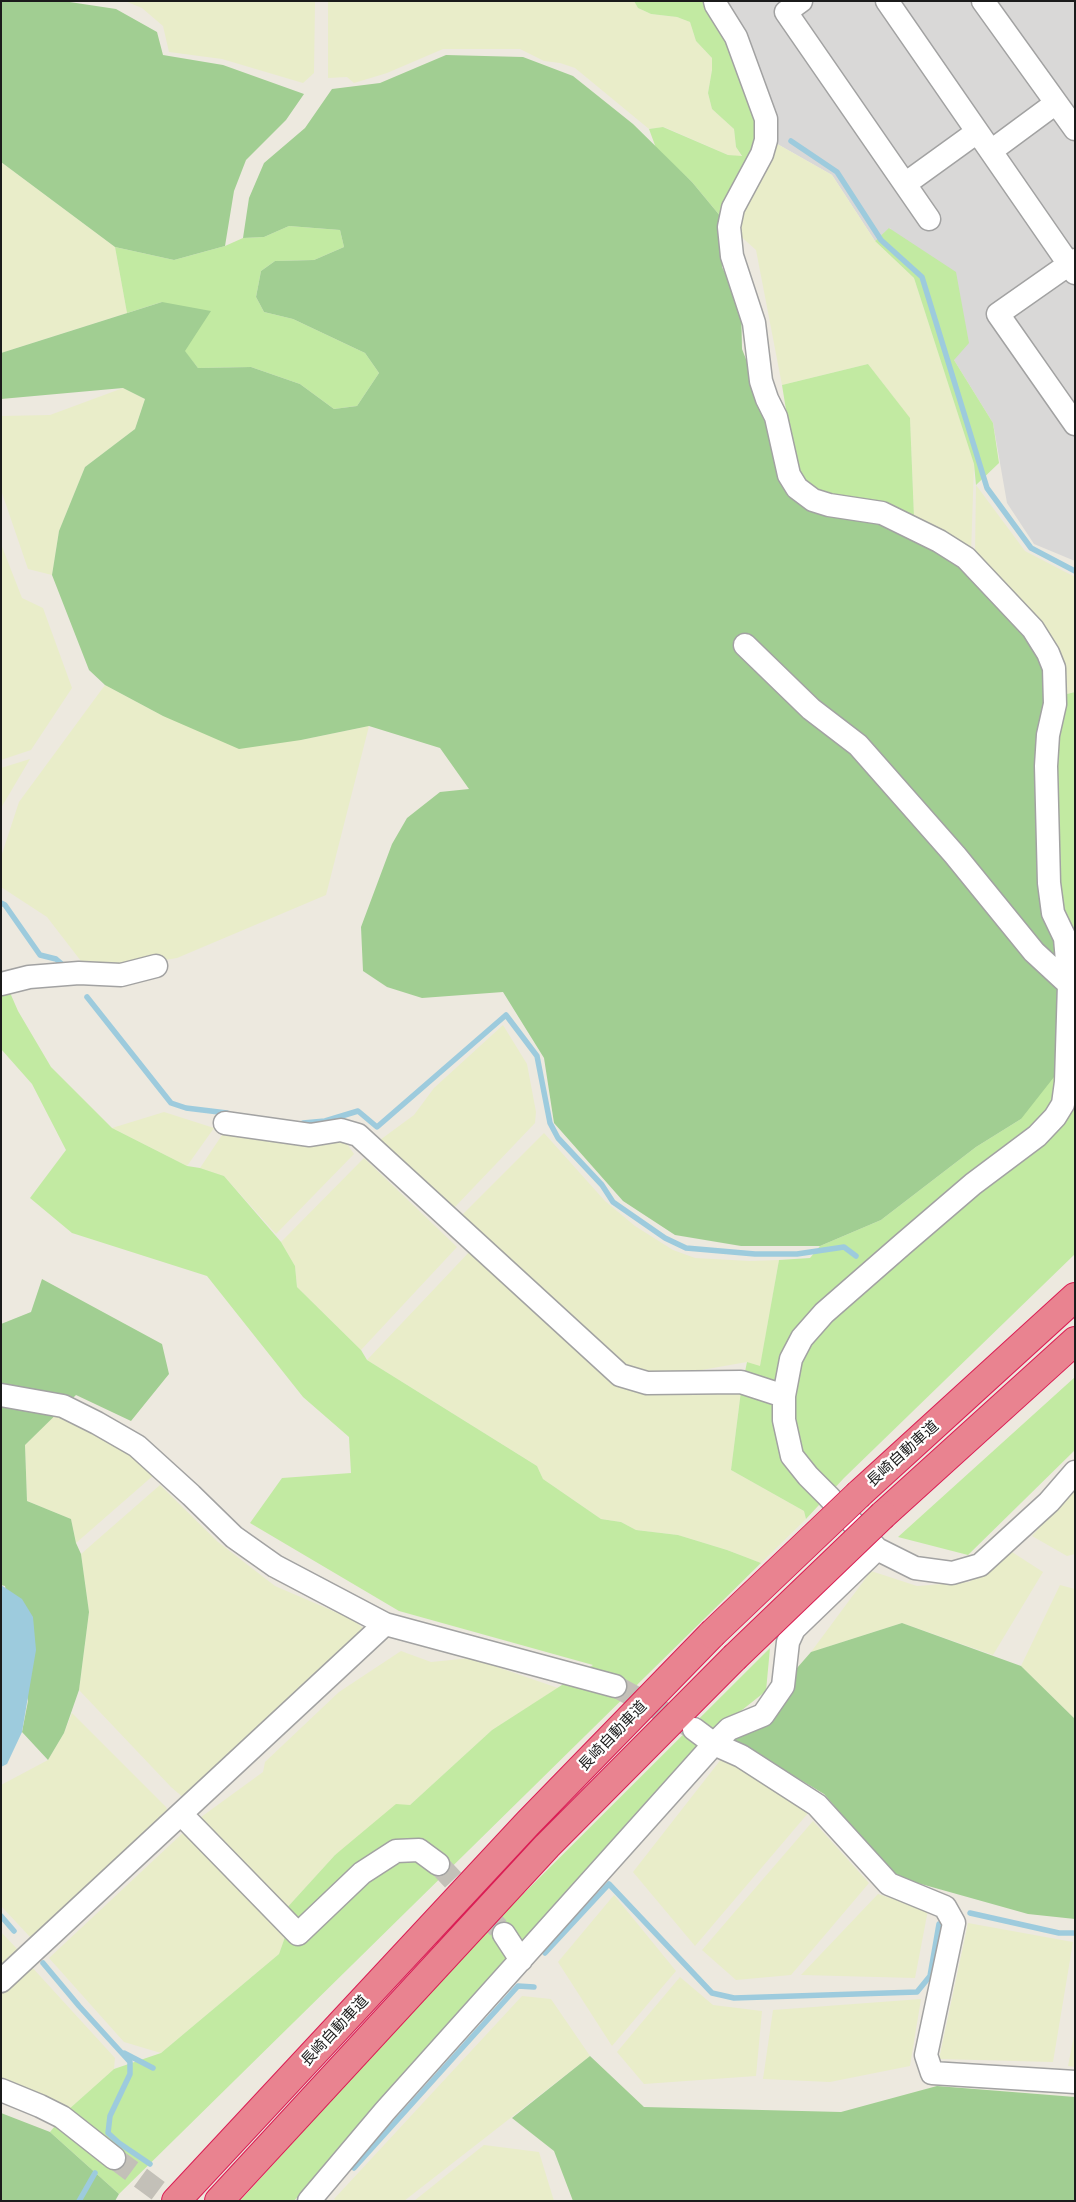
<!DOCTYPE html>
<meta charset="utf-8">
<style>
body{margin:0}
#map{position:relative;width:1076px;height:2202px;overflow:hidden;background:#ede9df;font-family:Rubik,sans-serif}
canvas{display:block}
.frame{position:absolute;inset:0;border:2px solid #1b1b1b;pointer-events:none}
</style>
<div id="map">
<canvas width="1076" height="2202"></canvas>
<div class="frame"></div>
</div>
<script>
const context = document.querySelector('canvas').getContext('2d');
context.lineJoin = 'round';
function fillPath(path, color) {
  context.fillStyle = color;
  context.fill(path, 'evenodd');
}
function poly(rows) {
  const path = new Path2D();
  for (const r of rows) {
    path.moveTo(r[0], r[1]);
    for (let i = 2; i < r.length; i += 2) path.lineTo(r[i], r[i + 1]);
  }
  return path;
}
function strokePath(path, color, width, dash) {
  context.strokeStyle = color;
  context.lineWidth = width;
  context.lineCap = dash ? 'butt' : 'round';
  context.setLineDash(dash || []);
  context.stroke(path);
}
function write(font, color, halo, rows, align = 'center') {
  context.font = font + ' Rubik,"Noto Sans JP",sans-serif';
  context.lineWidth = 4.5;
  context.setLineDash([]);
  context.textBaseline = 'middle';
  context.strokeStyle = halo;
  context.fillStyle = color;
  for (const [text, x, y, turn = 0] of rows) {
    context.save();
    context.translate(x, y);
    context.rotate((+turn || 0) * Math.PI / 180);
    context.textAlign = isNaN(turn) ? turn : align;
    if (halo) context.strokeText(text, 0, 0);
    context.fillText(text, 0, 0);
    context.restore();
  }
}
fillPath(poly([
 [719,1,1075,1,1075,561,1034,544,1007,503,993,423,954,360,890,228,875,241,832,175,772,141]
]), '#d9d8d7');
fillPath(poly([
 [125,1,315,1,314,73,303,83,222,59,169,52,163,26,142,8],
 [328,1,634,1,638,8,651,14,677,17,690,22,696,41,712,58,712,70,708,93,712,109,734,129,736,147,742,157,728,155,664,127,649,129,575,68,560,63,544,61,520,49,443,49,387,73,354,83,347,77,328,78],
 [772,141,832,175,875,241,914,278,974,464,971,554,914,517,910,419,868,364,782,385,756,250,736,232],
 [1,162,115,247,127,313,1,353],
 [123,388,145,399,135,429,85,467,59,531,52,575,28,569,1,490,1,416,50,415],
 [976,485,1025,551,1075,577,1075,692,1063,695,975,555],
 [1,544,22,598,43,608,72,688,31,750,1,760],
 [105,685,163,716,301,740,369,726,326,895,177,958,117,968,84,965,47,917,1,887,1,857,19,802],
 [30,759,1,808,1,768],
 [503,1025,527,1064,536,1112,535,1123,453,1209,380,1140,414,1115,434,1088],
 [164,1112,214,1128,187,1166,112,1128],
 [224,1132,314,1146,343,1138,354,1154,276,1234,224,1176,200,1168],
 [544,1133,605,1201,635,1226,673,1250,695,1258,750,1261,779,1260,760,1367,747,1362,679,1374,646,1375,625,1369,460,1217],
 [364,1158,457,1247,361,1350,297,1287,295,1266,281,1242],
 [472,1249,619,1382,741,1391,731,1470,804,1511,806,1519,761,1563,727,1550,678,1535,636,1530,621,1522,601,1519,543,1479,537,1466,367,1360],
 [56,1414,106,1432,155,1474,76,1543,71,1519,27,1501,25,1445],
 [160,1485,218,1542,275,1586,354,1620,366,1631,185,1799,171,1787,79,1690,89,1612,81,1554],
 [1075,1486,1075,1554,1067,1556,1032,1536],
 [1012,1552,1043,1572,993,1655,902,1623,811,1652,871,1571,917,1586,969,1582],
 [1060,1585,1075,1589,1075,1719,1021,1666],
 [401,1651,431,1662,471,1658,558,1688,492,1730,410,1805,335,1855,284,1911,197,1820,263,1772,265,1762,339,1692],
 [72,1713,166,1807,169,1814,31,1938,1,1906,1,1785,48,1760,64,1733],
 [722,1758,809,1812,695,1946,633,1872],
 [813,1821,869,1883,791,1975,736,1980,702,1950],
 [186,1830,285,1937,279,1954,161,2053,124,2042,49,1958],
 [878,1894,928,1910,915,1978,801,1975],
 [614,1895,676,1971,612,2046,558,1962],
 [968,1923,1073,1942,1053,2062,939,2059],
 [1,1932,19,1951,1,1968],
 [30,1965,115,2058,114,2069,68,2110,1,2080,1,1992],
 [680,1977,713,2005,762,2011,756,2076,644,2084,617,2052],
 [522,1996,551,1999,590,2056,404,2201,337,2201,334,2199],
 [921,1999,910,2066,830,2082,763,2079,773,2010],
 [1075,2031,1075,2067,1068,2066],
 [484,2145,539,2152,554,2201,414,2201]
]), '#e9edc9');
fillPath(poly([
 [634,1,708,1,732,43,761,130,721,217,692,182,656,148,649,129,663,127,728,155,742,156,736,147,734,129,712,109,708,93,712,70,712,58,696,41,690,22,677,17,651,14,638,8],
 [289,226,340,230,344,247,314,260,275,261,261,271,256,297,264,312,293,319,365,353,379,373,357,406,334,409,300,384,251,367,198,368,185,352,162,302,127,313,115,247,174,260,225,246,243,238,264,237],
 [889,228,956,272,969,343,954,360,993,423,999,463,976,485,974,464,914,278,875,241],
 [868,364,910,418,914,517,813,493,796,472,782,385],
 [1075,692,1075,1254,844,1478,806,1519,804,1511,731,1470,741,1391,747,1362,760,1366,779,1260,810,1258,820,1246,881,1220,976,1147,1021,1119,1051,698],
 [1,972,18,1011,51,1067,112,1128,187,1166,200,1168,224,1176,281,1242,295,1266,297,1287,361,1350,367,1360,537,1466,543,1479,601,1519,621,1522,636,1530,678,1535,727,1550,761,1563,119,2194,50,2132,68,2110,114,2069,161,2053,279,1954,285,1937,284,1911,335,1855,396,1804,410,1805,492,1730,593,1665,399,1611,250,1523,282,1478,351,1473,349,1437,303,1397,207,1276,72,1233,30,1198,66,1150,32,1084,1,1049],
 [1075,1377,1075,1450,968,1555,898,1537],
 [770,1648,766,1691,703,1741,294,2201,240,2201,468,1949]
]), '#c2eaa2');
fillPath(poly([
 [1,1,63,1,116,9,157,32,163,55,223,65,304,94,286,120,246,160,234,191,225,246,174,260,115,247,1,162],
 [446,55,523,57,573,76,633,124,692,182,721,217,722,267,741,305,742,349,765,408,788,489,880,521,931,547,973,574,1020,624,1045,662,1063,963,1054,1077,1021,1119,976,1147,881,1220,820,1246,741,1246,675,1235,623,1201,554,1123,544,1058,503,992,422,998,387,987,363,971,361,927,392,844,407,818,440,792,469,789,440,748,369,726,301,740,239,749,163,716,105,685,89,670,52,575,59,531,85,467,135,429,145,399,123,388,1,399,1,353,162,302,211,311,185,351,198,368,251,367,300,384,334,409,357,406,379,373,365,353,293,319,264,312,256,297,261,271,275,261,314,260,344,247,340,230,289,226,264,237,243,238,249,198,264,163,305,128,332,89,380,83],
 [42,1279,162,1344,169,1374,131,1421,76,1395,25,1445,27,1501,71,1519,76,1543,81,1554,89,1612,79,1690,64,1733,48,1760,22,1732,28,1701,5,1586,1,1585,1,1324,31,1312],
 [902,1623,1021,1666,1075,1719,1075,1919,1028,1914,896,1877,824,1794,734,1740,811,1652],
 [590,2056,644,2107,841,2112,937,2086,1075,2097,1075,2201,573,2201,554,2151,512,2118],
 [1,2113,50,2132,119,2194,115,2201,1,2201]
]), '#a1ce92');
fillPath(poly([
 [1,1585,22,1599,33,1617,36,1650,22,1732,7,1764,1,1767]
]), '#9dcbdd');
strokePath(poly([
 [791,141,837,172,881,240,922,277,987,488,1031,548,1075,571],
 [1,903,5,905,40,955,56,959,63,965],
 [87,997,171,1103,186,1108,227,1113],
 [303,1123,325,1121,358,1111,377,1127,506,1015,537,1056,550,1123,558,1138,602,1185,613,1202,665,1238,686,1248,755,1254,797,1254,844,1247,856,1256],
 [970,1913,1059,1933,1075,1933],
 [1,1916,14,1931],
 [545,1953,609,1884,712,1993,734,1998,917,1992,930,1976,939,1924],
 [43,1963,79,2006,130,2062,130,2074,110,2116,108,2133,119,2143,150,2164],
 [124,2053,153,2068],
 [354,2168,518,1986,534,1987],
 [79,2201,95,2173]
]), '#9dcbdd', 5.5);
strokePath(poly([
 [615,1686,689,1726],
 [438,1864,504,1934],
 [114,2158,172,2201]
]), '#c3c0b8', 22, [22, 11]);
const minor = poly([
 [715,1,716,5,736,37,766,119,766,140,762,154,733,208,729,227,732,256,754,323,761,381,767,399,776,417,789,475,797,488,813,500,829,505,882,513,939,541,966,558,1033,629,1048,653,1054,668,1055,704,1048,735,1046,766,1049,883,1053,913,1065,938,1069,984,1066,1082,1063,1104,1055,1117,1037,1136,973,1184,903,1244,824,1313,802,1338,791,1359,784,1396,784,1420,792,1456,808,1476,828,1496,877,1549,915,1568,952,1573,980,1565,1049,1502,1075,1472],
 [801,1,786,12,929,219],
 [887,1,1075,273],
 [983,1,1075,129],
 [991,151,1056,103],
 [905,184,977,132],
 [1075,260,998,314,1075,424],
 [745,645,811,709,858,745,955,855,1034,952,1074,989],
 [1,984,29,977,79,973,121,975,156,966],
 [225,1123,310,1135,341,1130,358,1135,620,1375,647,1383,741,1382,784,1396],
 [1,1395,63,1406,97,1423,137,1446,191,1495,234,1537,275,1566,385,1624,615,1686],
 [694,1729,714,1744,741,1756,817,1805,889,1884,945,1907,954,1923,926,2055,932,2073,1075,2082],
 [181,1814,298,1934,362,1873,396,1851,419,1850,438,1864],
 [504,1934,521,1960],
 [1,1981,385,1624],
 [1,2090,40,2106,62,2117,114,2158],
 [309,2201,385,2111,714,1744,729,1729,763,1715,783,1686,788,1642,794,1629,877,1549]
]);
const highway = poly([
 [859,1494,1075,1297],
 [883,1515,1075,1341],
 [176,2201,528,1823,712,1634],
 [219,2201,547,1846,734,1658]
]);
strokePath(minor, '#a2a2a2', 25);
strokePath(highway, '#da1d54', 30);
strokePath(minor, '#fff', 22);
strokePath(highway, '#e98390', 28);
const highwayBridge = poly([
 [712,1634,859,1494],
 [734,1658,883,1515]
]);
strokePath(highwayBridge, '#da1d54', 30, []);
strokePath(highwayBridge, '#e98390', 28);
write('15px', '#1b1b1b', '#fff', [
 ["長崎自動車道",903,1454,-42],
 ["長崎自動車道",613,1736,-46],
 ["長崎自動車道",335,2031,-47]
]);
</script>
